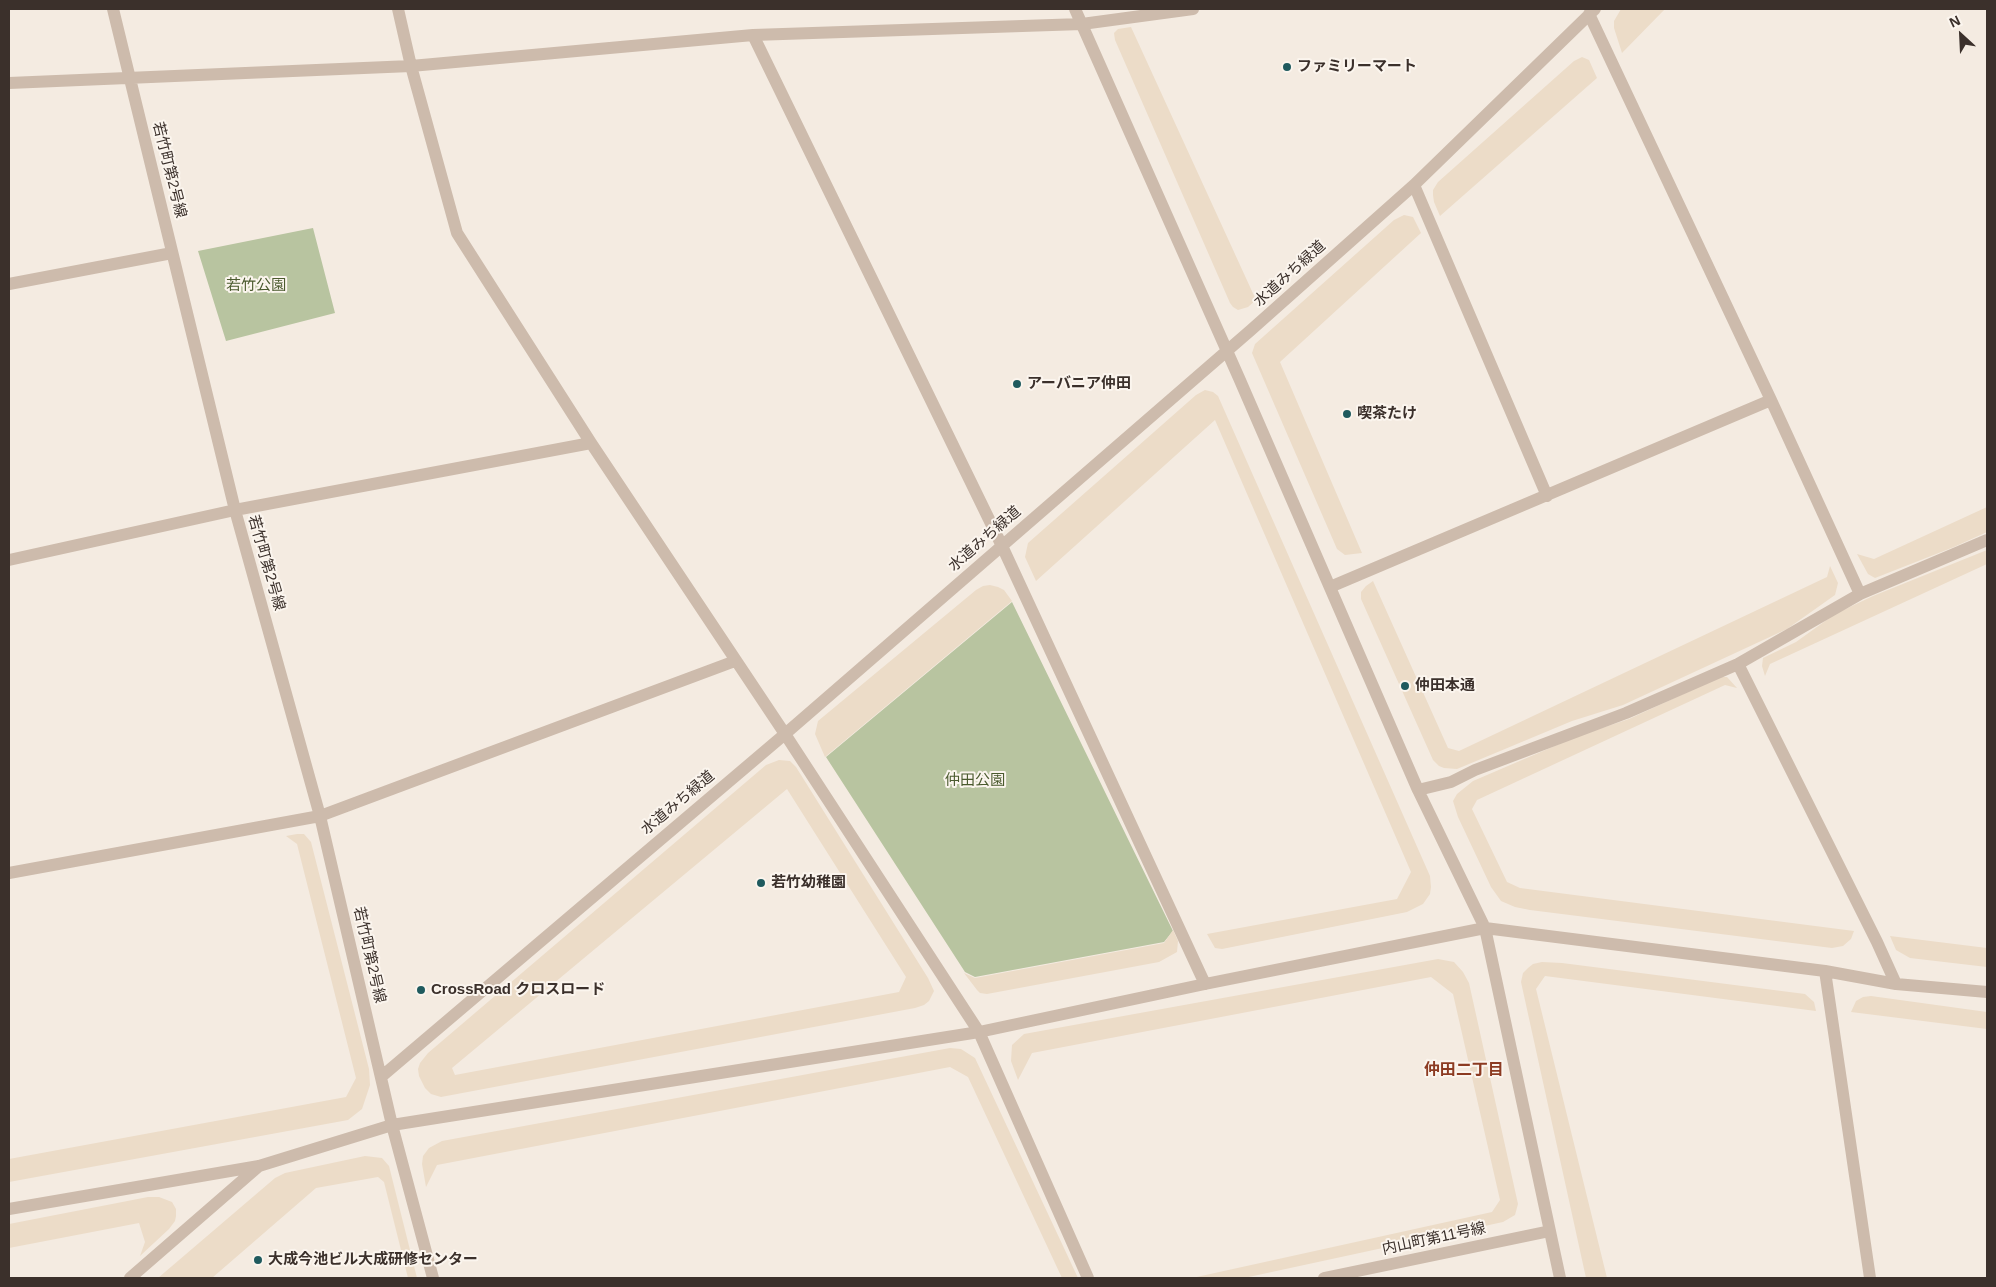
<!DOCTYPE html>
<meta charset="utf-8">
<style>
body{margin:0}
#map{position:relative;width:1996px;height:1287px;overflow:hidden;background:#f4ebe1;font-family:Arial,sans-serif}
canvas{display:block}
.frame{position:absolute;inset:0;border:10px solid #3b302b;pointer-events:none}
.north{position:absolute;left:1936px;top:10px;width:50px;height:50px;-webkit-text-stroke:4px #fbf5ee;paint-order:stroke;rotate:335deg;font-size:14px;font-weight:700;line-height:20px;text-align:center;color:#3b302b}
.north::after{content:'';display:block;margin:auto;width:18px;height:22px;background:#3b302b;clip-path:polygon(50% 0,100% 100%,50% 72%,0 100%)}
</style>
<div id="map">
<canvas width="1996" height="1287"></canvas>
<div class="frame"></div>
<div class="north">N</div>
</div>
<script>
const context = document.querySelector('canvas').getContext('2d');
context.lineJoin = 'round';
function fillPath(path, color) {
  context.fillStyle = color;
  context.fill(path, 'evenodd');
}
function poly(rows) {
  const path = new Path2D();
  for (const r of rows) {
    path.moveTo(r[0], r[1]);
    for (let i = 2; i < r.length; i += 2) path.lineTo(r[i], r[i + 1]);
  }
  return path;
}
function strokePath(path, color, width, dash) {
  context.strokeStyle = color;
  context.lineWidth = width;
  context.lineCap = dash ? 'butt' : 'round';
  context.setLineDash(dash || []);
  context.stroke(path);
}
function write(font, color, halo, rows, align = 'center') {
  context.font = font + ' Arial,"Noto Sans JP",sans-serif';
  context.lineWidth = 4;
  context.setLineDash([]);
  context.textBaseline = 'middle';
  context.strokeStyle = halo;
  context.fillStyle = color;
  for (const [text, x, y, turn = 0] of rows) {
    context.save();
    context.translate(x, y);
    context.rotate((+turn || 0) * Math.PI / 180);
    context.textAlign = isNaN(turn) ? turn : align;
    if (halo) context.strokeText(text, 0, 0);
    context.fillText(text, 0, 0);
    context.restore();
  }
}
fillPath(poly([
 [313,228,335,313,226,341,198,251],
 [1012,602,1173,931,1164,942,975,977,965,972,826,757]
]), '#b8c4a0');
fillPath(poly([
 [1621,9,1665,9,1622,53,1614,28,1614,21],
 [1131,27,1256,300,1248,307,1238,310,1233,307,1230,303,1115,40,1114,33,1118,29],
 [1582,57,1589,60,1597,78,1440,216,1434,202,1433,195,1433,190,1438,182,1574,61],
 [1404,215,1413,217,1421,233,1280,362,1362,553,1345,555,1337,549,1252,353,1255,344,1394,220],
 [1205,390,1213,392,1218,396,1430,876,1431,887,1430,894,1423,904,1407,912,1222,949,1215,948,1207,934,1397,899,1411,872,1215,420,1036,581,1025,557,1028,543,1196,395],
 [1987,507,1987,532,1954,547,1875,578,1868,574,1857,554,1874,559],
 [1987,550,1987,564,1770,664,1765,676,1762,666,1763,658,1796,642,1835,614,1873,596],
 [1830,566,1838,583,1835,595,1787,629,1623,705,1572,721,1457,769,1444,768,1439,766,1433,760,1361,599,1361,592,1366,586,1373,581,1448,748,1459,751,1827,577],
 [990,585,998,587,1004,590,1012,601,825,757,815,734,818,721,976,590,983,586],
 [1720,677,1727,677,1737,688,1725,685,1477,800,1472,809,1507,882,1520,888,1854,931,1851,939,1843,946,1832,948,1530,910,1515,907,1501,901,1491,887,1458,817,1453,801,1457,794,1473,781,1578,736,1629,719],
 [779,760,790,761,796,767,928,978,934,991,929,1001,924,1005,915,1008,441,1097,431,1094,425,1088,419,1076,418,1069,420,1063,428,1053,766,765],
 [787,789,906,977,899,992,455,1075,452,1068],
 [297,834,304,834,311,842,369,1069,370,1085,362,1109,348,1120,9,1182,9,1159,346,1097,356,1078,297,844,286,836],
 [1173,930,1178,941,1177,952,1159,962,987,994,980,993,977,990,964,973,975,978,1164,943],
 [1890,936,1987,948,1987,967,1910,958,1896,950],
 [1438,959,1454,962,1463,972,1469,983,1518,1204,1515,1215,1503,1222,1244,1278,1192,1278,1492,1212,1500,1200,1453,994,1431,977,1032,1053,1018,1080,1011,1061,1012,1045,1024,1034],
 [1542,962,1562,963,1805,994,1814,1002,1816,1011,1545,976,1536,989,1607,1278,1586,1278,1521,982,1523,973,1528,968,1533,964],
 [1871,996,1987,1012,1987,1029,1851,1012,1856,1001,1863,997],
 [950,1048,961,1049,975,1058,1078,1278,1062,1278,968,1077,950,1067,437,1165,426,1187,422,1164,423,1156,429,1148,442,1141],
 [365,1156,382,1158,389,1166,417,1278,408,1278,384,1182,378,1177,316,1188,212,1278,158,1278,275,1178,285,1173],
 [148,1197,159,1197,172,1202,176,1209,176,1216,175,1221,169,1229,140,1256,145,1242,139,1223,9,1248,9,1224]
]), '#ecdcc8');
strokePath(poly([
 [113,9,235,510,320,816,392,1125,433,1278],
 [398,9,411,66,457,233,591,443,785,734,979,1032,1088,1278],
 [1075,9,1239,378,1418,790,1485,928,1560,1278],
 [1589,14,1771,400,1860,594],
 [753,35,1002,546,1205,984],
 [9,83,411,66,753,35,1082,24,1193,9],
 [1414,185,1547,496],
 [9,284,172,253],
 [9,560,235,510,591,443],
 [1330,587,1771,400],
 [1738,664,1877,942,1896,984],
 [1418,790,1451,782,1475,770,1626,713,1738,664,1860,594,1987,540],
 [9,873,320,816,735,661],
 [1825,971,1870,1278],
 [381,1077,785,734,1251,330,1414,185,1595,9],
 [9,1209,259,1166,392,1125,979,1032,1205,984,1485,928,1825,971,1896,984,1987,992],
 [130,1278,259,1166],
 [1324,1278,1550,1231]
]), '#cdbbac', 12);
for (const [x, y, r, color] of [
 [1287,67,5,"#1f5a5e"],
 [1017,384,5,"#1f5a5e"],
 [1347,414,5,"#1f5a5e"],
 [1405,686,5,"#1f5a5e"],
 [761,883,5,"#1f5a5e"],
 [421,990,5,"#1f5a5e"],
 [258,1260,5,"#1f5a5e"]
]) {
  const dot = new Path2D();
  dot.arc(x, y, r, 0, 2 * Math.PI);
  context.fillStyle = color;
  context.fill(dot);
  strokePath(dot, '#fbf5ee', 2);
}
write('bold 15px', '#3b302b', '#fbf5ee', [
 ["ファミリーマート",1297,67],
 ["アーバニア仲田",1027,384],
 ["喫茶たけ",1357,414],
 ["仲田本通",1415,686],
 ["若竹幼稚園",771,883],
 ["CrossRoad クロスロード",431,990],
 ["大成今池ビル大成研修センター",268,1260]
], 'left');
write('15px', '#3b302b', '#fbf5ee', [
 ["若竹町第2号線",169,170,76],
 ["水道みち緑道",1290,274,-42],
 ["水道みち緑道",985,539,-41],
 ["若竹町第2号線",266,563,74],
 ["水道みち緑道",678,803,-40],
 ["若竹町第2号線",369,955,77],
 ["内山町第11号線",1434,1239,-12]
]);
write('15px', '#4a5a2e', '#fbf5ee', [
 ["若竹公園",256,286],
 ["仲田公園",975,781]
]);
write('bold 16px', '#8c3b22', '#fbf5ee', [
 ["仲田二丁目",1464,1071]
]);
</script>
